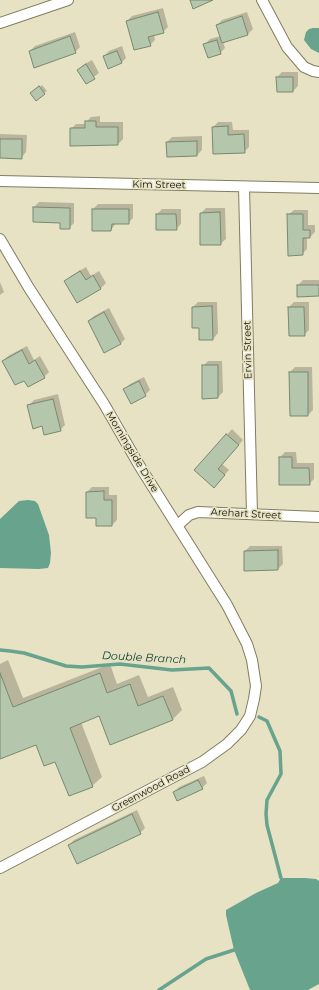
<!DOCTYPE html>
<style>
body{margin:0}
canvas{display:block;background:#e6e2c3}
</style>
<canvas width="319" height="990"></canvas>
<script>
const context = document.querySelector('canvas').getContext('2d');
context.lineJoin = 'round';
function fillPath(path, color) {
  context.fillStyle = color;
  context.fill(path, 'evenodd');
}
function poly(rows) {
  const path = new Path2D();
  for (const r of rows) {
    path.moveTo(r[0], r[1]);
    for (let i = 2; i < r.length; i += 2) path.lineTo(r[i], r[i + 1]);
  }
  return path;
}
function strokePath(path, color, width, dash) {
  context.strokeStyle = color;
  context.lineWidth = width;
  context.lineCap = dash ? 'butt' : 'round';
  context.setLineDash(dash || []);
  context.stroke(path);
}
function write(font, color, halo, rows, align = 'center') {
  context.font = font + ' Montserrat,sans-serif';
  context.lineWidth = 3.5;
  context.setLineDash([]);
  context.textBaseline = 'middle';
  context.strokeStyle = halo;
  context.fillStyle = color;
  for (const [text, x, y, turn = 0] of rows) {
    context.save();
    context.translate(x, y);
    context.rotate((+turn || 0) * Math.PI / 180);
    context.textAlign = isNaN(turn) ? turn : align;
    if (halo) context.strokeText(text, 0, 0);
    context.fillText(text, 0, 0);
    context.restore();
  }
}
fillPath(poly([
 [313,28,319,28,319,53,311,49,304,40,306,32,309,29],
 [28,500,35,501,38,504,49,535,51,553,50,563,48,568,39,569,0,568,0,519,19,501],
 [281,878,305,878,316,879,319,881,319,984,308,990,250,990,234,950,226,915,226,910,256,893,278,883]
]), '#68a38e');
fillPath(poly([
 [163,8,168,27,163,32,154,35,155,40,150,45,127,21,132,16],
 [247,12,253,29,248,34,223,42,225,48,220,53,205,44,210,39,221,36,217,25,222,20],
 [75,32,80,47,75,52,30,51,35,46],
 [122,46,126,58,121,63,104,56,109,51],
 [92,60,99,73,86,83,78,70,83,65],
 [282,72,298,72,298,86,293,91,277,77],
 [42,85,47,91,44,93,34,91],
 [100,116,100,122,123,122,123,139,118,144,71,145,71,129,76,124,86,124,86,122,91,117],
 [218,122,232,122,233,130,249,130,249,147,244,152,213,127],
 [0,134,27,135,26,152,21,158,0,157],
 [202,136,202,150,197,155,168,156,167,142,172,137],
 [39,202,74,203,74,223,69,228,61,222,34,207],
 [98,204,133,204,133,218,128,223,116,223,111,230,93,209],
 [206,208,225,208,226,239,220,244,201,213],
 [162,209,181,209,181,224,176,229,157,214],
 [294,210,308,210,308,225,315,225,315,232,310,237,307,237,307,249,302,254,288,215],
 [86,267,91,276,99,271,106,283,101,288,78,302,66,281,71,276],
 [303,280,319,280,319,295,298,285],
 [0,282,4,292,0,295],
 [198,302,217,302,218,333,213,339,200,327,193,307],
 [294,302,309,302,309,330,304,335,289,307],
 [109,308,125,339,120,344,89,321,94,316],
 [27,346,34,360,40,356,49,372,44,377,25,379,3,361,8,356],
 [208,361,222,361,223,392,218,397,203,366],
 [295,367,312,367,313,410,308,415,290,372],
 [144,377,150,390,145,395,125,389,130,384],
 [58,394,65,425,60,430,43,425,28,406,34,400],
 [232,429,243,440,222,464,229,470,219,481,196,470],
 [285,452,296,452,297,463,314,463,314,479,309,484,280,457],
 [92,487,109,487,109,495,117,495,117,520,112,525,97,517,87,492],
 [250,546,282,546,283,564,278,569,245,551],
 [8,660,23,698,110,664,117,684,139,675,148,697,173,687,182,710,172,720,100,715,81,722,102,777,92,786,56,760,36,744,0,758,0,664],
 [204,776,207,783,202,788,174,792,179,787],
 [137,810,145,828,140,833,69,845,74,840]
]), '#0003');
strokePath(poly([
 [0,650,10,651,24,653,66,666,82,667,120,664,172,670,209,668,231,691,237,714],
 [259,717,267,721,280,751,281,774,267,800,266,814,267,825,281,878],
 [159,990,206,959,234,950]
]), '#68a38e', 3.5);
const building = poly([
 [190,0,213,0,193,9,190,0],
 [158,12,164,33,148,37,151,46,134,50,126,21,158,12],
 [242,16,248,35,222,43,216,25,242,16],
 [70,36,76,53,34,68,29,51,70,36],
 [217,40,221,54,208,58,203,44,217,40],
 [117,51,122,63,108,69,103,56,117,51],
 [86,64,95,79,86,84,77,70,86,64],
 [276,77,293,77,293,92,277,92,276,77],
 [39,86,45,94,36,101,30,93,39,86],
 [85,121,96,121,96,127,118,127,118,145,70,146,70,128,85,128,85,121],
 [228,126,228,135,244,134,245,153,213,154,212,127,228,126],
 [0,139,22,139,22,159,0,158,0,139],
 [197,141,197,156,167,157,166,142,197,141],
 [33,207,70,208,70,229,60,229,60,223,33,222,33,207],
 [92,209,129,209,129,224,112,224,111,231,92,231,92,209],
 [220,212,221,245,200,245,200,213,220,212],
 [156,214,176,214,177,230,156,230,156,214],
 [287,214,303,214,303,230,310,230,310,238,303,238,303,255,288,256,287,214],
 [80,271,86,280,93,275,101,289,77,303,64,281,80,271],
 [297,285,319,285,319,296,297,297,297,285],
 [212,306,213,340,199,340,199,328,192,328,192,307,212,306],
 [288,307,304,307,305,336,289,336,288,307],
 [104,312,121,344,104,353,88,321,104,312],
 [22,350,29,364,35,360,45,378,28,387,24,381,15,385,2,361,22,350],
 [202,365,218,365,218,398,202,399,202,365],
 [289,372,308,372,308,416,290,416,289,372],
 [139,381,146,396,131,404,123,389,139,381],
 [53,399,61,431,44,435,42,426,33,429,27,405,53,399],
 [226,434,239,445,218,469,225,475,214,488,194,470,226,434],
 [279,457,292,457,292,468,309,468,310,485,279,485,279,457],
 [104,491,104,500,112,500,112,526,96,526,96,518,86,518,86,492,104,491],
 [278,550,278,570,244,571,244,551,278,550],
 [0,673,13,707,100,673,107,693,130,684,138,706,163,696,173,720,110,745,99,716,70,728,93,787,69,796,55,762,44,766,36,745,0,759,0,673],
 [198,780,203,789,177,801,173,792,198,780],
 [132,814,141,834,77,864,68,845,132,814]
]);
fillPath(building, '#b4c6ab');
strokePath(building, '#788970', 1);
const street = poly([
 [262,0,287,47,304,67,313,71,319,72],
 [0,23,68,0],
 [0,181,319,188],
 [244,187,252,514],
 [0,239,29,288,104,404,139,465,227,605,247,644,252,660,256,686,254,699,250,716,241,730,227,744,202,762,0,868],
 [178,525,189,515,198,512,319,517]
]);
strokePath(street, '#807d60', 12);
strokePath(street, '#fff', 10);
write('10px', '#121106', '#e6e2c3', [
 ["Kim Street",159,185,1],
 ["Ervin Street",248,350,-91],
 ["Morningside Drive",132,452,59],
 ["Arehart Street",246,514,3],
 ["Greenwood Road",151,789,-28]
]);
write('italic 11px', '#0a3f30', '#e6e2c3', [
 ["Double Branch",144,658,3]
]);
</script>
